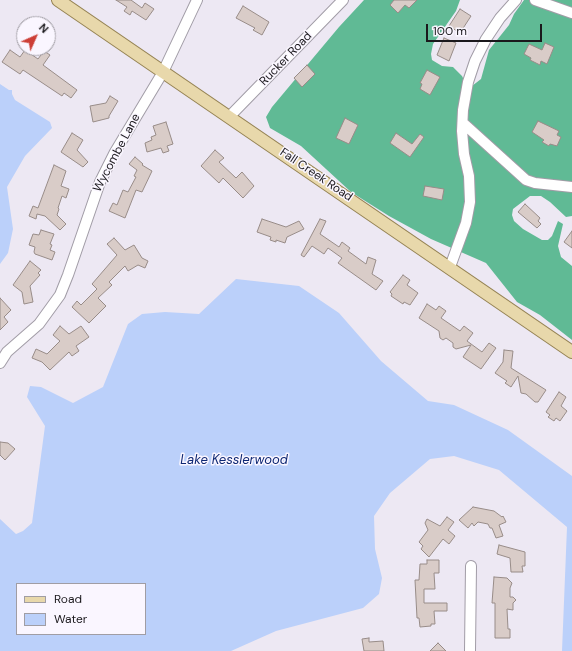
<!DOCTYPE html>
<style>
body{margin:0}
#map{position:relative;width:572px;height:651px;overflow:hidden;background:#ede8f3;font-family:"DM Sans",sans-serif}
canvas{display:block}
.legend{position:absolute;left:16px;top:583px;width:130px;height:52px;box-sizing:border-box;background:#faf6ff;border:1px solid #a09da4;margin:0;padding:5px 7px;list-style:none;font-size:12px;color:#1a181c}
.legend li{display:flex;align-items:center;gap:8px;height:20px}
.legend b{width:20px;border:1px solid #a09da4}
.north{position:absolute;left:16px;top:16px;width:40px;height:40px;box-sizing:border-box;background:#faf6ff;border:1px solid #a09da4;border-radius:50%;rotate:45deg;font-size:11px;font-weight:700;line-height:16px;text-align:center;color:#1a181c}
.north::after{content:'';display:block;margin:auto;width:14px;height:18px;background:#cd3f37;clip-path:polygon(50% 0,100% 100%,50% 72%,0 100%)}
.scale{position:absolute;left:426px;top:24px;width:116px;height:18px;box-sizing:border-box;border:2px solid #1a181c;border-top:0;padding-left:5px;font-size:12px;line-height:14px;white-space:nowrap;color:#1a181c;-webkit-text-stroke:3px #faf6ff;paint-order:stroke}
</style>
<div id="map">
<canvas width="572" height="651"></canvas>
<ul class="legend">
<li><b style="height:5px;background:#e8d8ab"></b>Road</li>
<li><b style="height:11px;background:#bbd0fa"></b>Water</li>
</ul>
<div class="north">N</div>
<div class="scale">100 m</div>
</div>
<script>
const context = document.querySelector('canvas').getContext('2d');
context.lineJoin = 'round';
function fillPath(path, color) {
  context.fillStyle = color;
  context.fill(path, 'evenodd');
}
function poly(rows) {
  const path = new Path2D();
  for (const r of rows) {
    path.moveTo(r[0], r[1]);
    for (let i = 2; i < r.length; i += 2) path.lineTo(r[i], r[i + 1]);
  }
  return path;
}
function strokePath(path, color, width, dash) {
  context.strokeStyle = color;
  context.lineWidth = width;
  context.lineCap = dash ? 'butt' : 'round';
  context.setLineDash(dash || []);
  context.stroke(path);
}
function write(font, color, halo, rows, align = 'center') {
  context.font = font + ' "DM Sans",sans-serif';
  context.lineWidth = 3;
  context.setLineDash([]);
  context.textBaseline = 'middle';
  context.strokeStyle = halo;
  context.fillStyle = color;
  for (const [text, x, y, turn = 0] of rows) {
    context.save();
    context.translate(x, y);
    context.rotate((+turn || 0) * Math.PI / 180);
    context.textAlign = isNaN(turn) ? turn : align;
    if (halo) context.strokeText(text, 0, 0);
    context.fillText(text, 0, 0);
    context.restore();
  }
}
fillPath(poly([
 [364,0,460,0,456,11,433,44,431,54,432,60,442,66,453,67,462,76,467,86,472,86,481,79,489,50,509,25,514,14,524,0,572,0,572,216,566,217,550,202,541,196,530,196,513,209,512,215,514,221,523,229,542,240,548,240,552,236,558,221,563,224,558,246,561,257,572,266,572,340,540,315,517,302,486,263,431,239,389,216,351,192,301,146,270,128,266,117,272,107,339,27]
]), '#60ba95');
fillPath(poly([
 [0,84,9,90,12,90,12,94,15,100,50,122,52,128,25,156,7,187,13,229,8,253,0,264],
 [236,279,299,286,339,313,381,361,428,401,454,405,508,430,572,476,572,651,562,651,567,527,499,470,454,456,430,459,390,493,374,516,375,549,382,578,379,594,363,608,276,631,231,651,0,651,0,519,16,534,23,531,32,523,45,426,27,397,30,386,41,387,73,403,103,387,128,324,142,314,165,312,199,314],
 [17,584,145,584,145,634,17,634]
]), '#bbd0fa');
const building = poly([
 [116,0,131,0,142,8,145,3,154,9,146,20,132,11,130,15,124,11,127,7,116,0],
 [394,0,417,0,409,8,405,5,398,13,390,5,394,0],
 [243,6,269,22,262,35,253,30,255,28,236,18,243,6],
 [460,9,471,16,460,33,449,26,460,9],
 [444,38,456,43,449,61,437,55,444,38],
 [545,43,554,47,547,64,541,61,540,65,530,60,531,58,524,54,529,44,542,50,545,43],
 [10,50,20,57,25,50,38,59,44,51,50,55,43,65,77,90,71,98,64,93,62,96,23,70,20,74,2,62,10,50],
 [307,65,315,74,302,87,294,78,307,65],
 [427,70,440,77,430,95,420,89,422,84,420,83,427,70],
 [110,96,118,101,109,116,109,118,93,122,90,106,106,103,110,96],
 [345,118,358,125,349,144,336,138,345,118],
 [538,121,559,131,557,135,561,137,557,146,550,144,549,146,542,142,544,140,532,132,538,121],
 [166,122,173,144,167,146,169,151,163,153,161,148,147,152,145,143,152,140,151,137,156,135,153,126,166,122],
 [72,133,83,140,77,150,88,162,83,167,61,152,72,133],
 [396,133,412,144,420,134,424,137,410,157,390,143,396,133],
 [215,150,224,158,219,162,236,178,242,172,254,186,243,198,223,178,219,183,201,166,215,150],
 [135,157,143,164,142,165,152,171,142,192,136,190,125,218,109,211,113,203,117,205,123,190,128,192,136,177,134,176,137,170,129,164,135,157],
 [54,165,66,171,61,186,69,189,66,198,62,196,58,208,59,209,57,215,66,224,60,230,45,216,37,214,36,219,29,216,33,206,38,208,54,165],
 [425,186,444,189,442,200,423,196,425,186],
 [525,204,540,218,538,221,541,224,537,228,518,212,525,204],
 [262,219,286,227,299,221,304,229,287,237,285,243,276,240,276,242,270,240,271,237,257,232,262,219],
 [320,219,326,221,320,234,339,247,342,242,350,248,348,251,366,264,368,257,376,260,372,274,383,281,376,290,338,263,342,258,328,248,324,254,312,246,304,257,301,255,320,219],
 [41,230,54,234,50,244,52,245,50,250,55,252,52,260,35,254,34,252,35,247,29,245,33,234,39,235,41,230],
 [572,231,572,248,564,242,572,231],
 [114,238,125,250,134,245,142,258,148,261,145,268,138,265,128,271,125,266,109,282,112,285,98,298,106,306,89,323,72,307,77,301,81,305,97,289,92,284,117,255,107,244,114,238],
 [30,261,41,270,38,273,40,275,30,286,33,302,24,304,22,292,13,285,30,261],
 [403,275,410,280,407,285,418,293,410,305,404,302,403,304,391,296,392,294,390,292,403,275],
 [0,298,11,310,4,317,8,322,0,330,0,298],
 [427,304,436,310,439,306,446,311,441,318,460,331,464,326,473,333,467,341,482,352,489,343,496,348,481,369,463,357,471,345,456,349,453,347,453,343,446,338,443,340,440,338,439,331,419,318,427,304],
 [60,326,69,334,81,326,89,337,76,346,79,351,72,356,69,352,50,370,42,362,32,358,36,349,47,354,60,341,53,335,60,326],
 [504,350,513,351,511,368,546,390,538,402,535,402,526,394,521,393,518,376,511,387,505,383,507,381,495,373,503,362,504,350],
 [559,392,566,397,561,406,567,411,560,421,556,418,554,421,548,417,550,415,546,412,559,392],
 [0,442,8,443,15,449,5,460,0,455,0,442],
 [473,507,494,511,502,517,503,516,506,522,499,525,503,536,496,538,492,528,490,528,488,524,478,522,474,526,472,523,468,528,459,520,473,507],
 [447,517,454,522,448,530,455,536,449,544,443,539,429,557,421,549,423,546,419,542,428,530,425,523,427,519,440,526,447,517],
 [499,545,525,552,525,566,522,566,523,572,511,572,510,558,497,554,499,545],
 [427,560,439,560,439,573,434,573,435,589,424,589,424,603,447,603,447,611,434,611,435,624,431,624,431,626,420,627,419,618,417,618,415,580,419,580,420,564,427,564,427,560],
 [494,577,507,578,512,583,510,588,510,597,513,597,516,600,513,603,513,610,507,609,508,629,510,629,510,638,495,638,495,603,492,603,494,577],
 [369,638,369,642,383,641,384,651,364,651,362,639,369,638],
 [438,643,446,651,430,651,438,643]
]);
fillPath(building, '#d9ccc8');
strokePath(building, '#988c88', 1);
const minor = poly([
 [535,0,572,13],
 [229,117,343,0],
 [463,123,526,180,535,183,572,187],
 [450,267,466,223,470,202,469,176,464,154,462,131,463,110,468,82,475,61,486,39,500,18,516,0],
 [0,363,7,352,39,324,60,295,68,275,100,182,115,152,163,72,197,0],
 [470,651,471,566]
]);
const major = poly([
 [58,0,572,352]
]);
strokePath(minor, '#a19ca6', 12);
strokePath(major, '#968455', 14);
strokePath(minor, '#fff', 10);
strokePath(major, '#e8d8ab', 12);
write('12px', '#1a181c', '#faf6ff', [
 ["Rucker Road",286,59,-46],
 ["Wycombe Lane",117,153,-62],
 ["Fall Creek Road",316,175,34]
]);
write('italic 13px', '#0d2773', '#faf6ff', [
 ["Lake Kesslerwood",234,461]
]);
</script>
